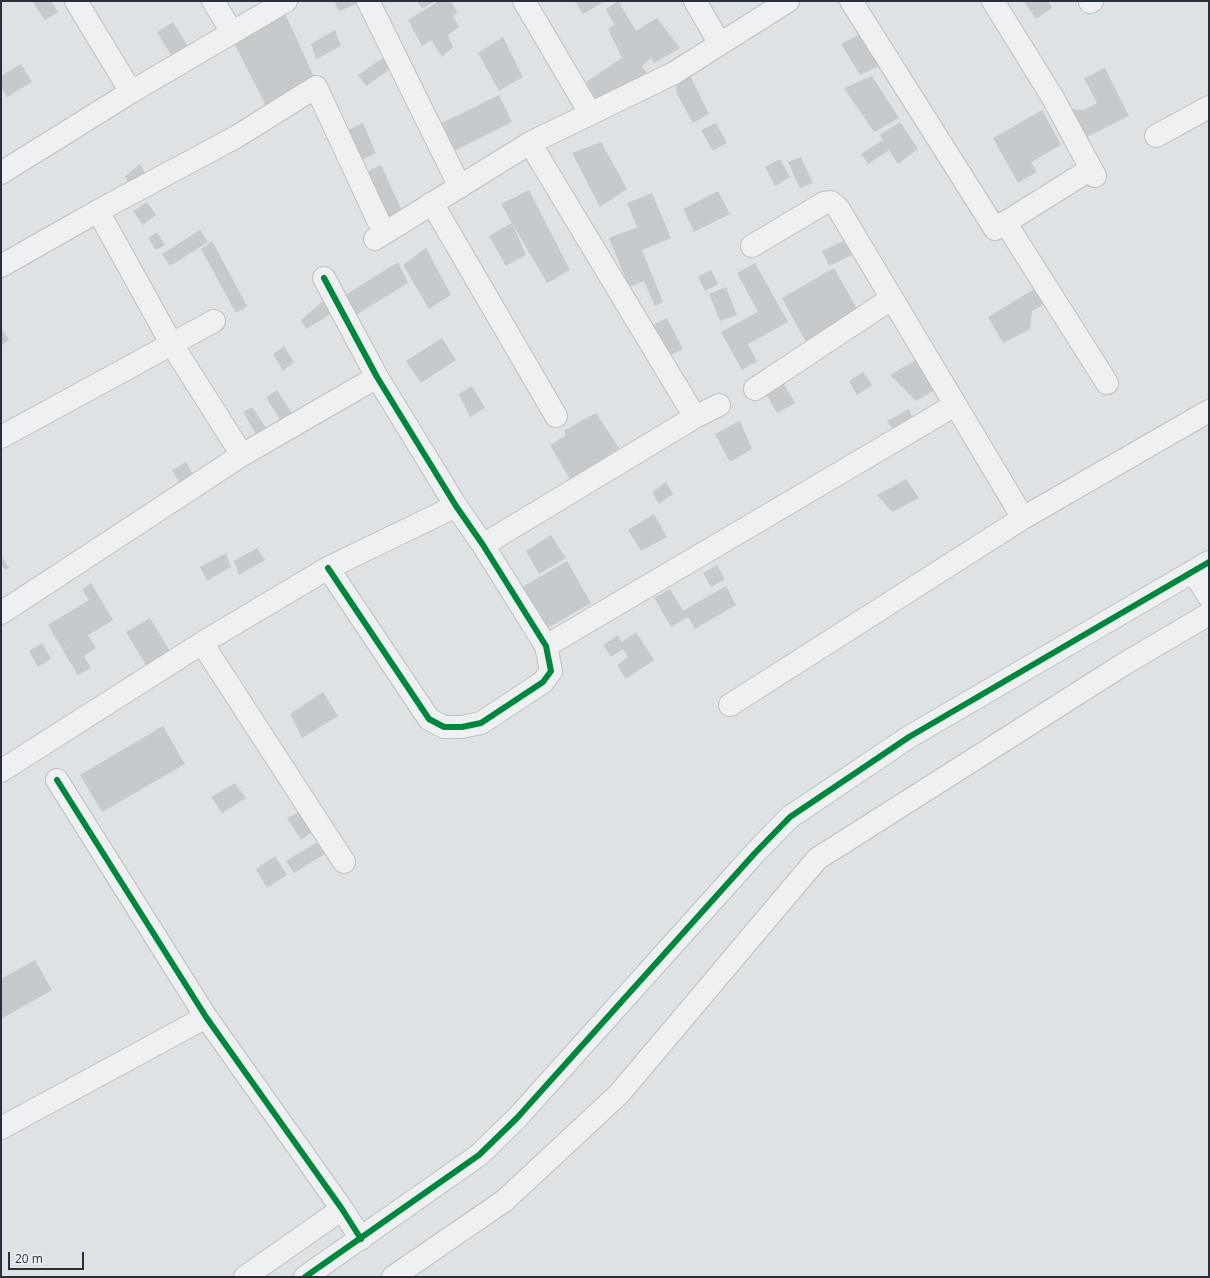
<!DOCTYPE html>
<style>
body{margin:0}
#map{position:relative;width:1210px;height:1278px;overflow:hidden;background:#dfe2e4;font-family:"Open Sans",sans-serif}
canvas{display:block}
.frame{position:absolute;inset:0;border:2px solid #28313b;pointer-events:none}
.scale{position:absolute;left:8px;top:1252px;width:76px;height:18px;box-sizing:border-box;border:2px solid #28313b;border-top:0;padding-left:5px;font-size:12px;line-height:14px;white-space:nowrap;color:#28313b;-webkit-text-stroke:3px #ecf0f4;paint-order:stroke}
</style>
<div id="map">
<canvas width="1210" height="1278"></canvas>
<div class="frame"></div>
<div class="scale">20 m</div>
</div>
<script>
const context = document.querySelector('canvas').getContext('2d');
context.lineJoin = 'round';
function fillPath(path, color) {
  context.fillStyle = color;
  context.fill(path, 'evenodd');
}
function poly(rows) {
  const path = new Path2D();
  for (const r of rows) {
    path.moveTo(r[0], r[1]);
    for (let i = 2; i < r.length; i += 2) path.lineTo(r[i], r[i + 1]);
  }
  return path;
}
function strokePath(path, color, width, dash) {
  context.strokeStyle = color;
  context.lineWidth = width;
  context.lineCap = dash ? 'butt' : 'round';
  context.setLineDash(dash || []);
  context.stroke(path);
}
fillPath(poly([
 [32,1,51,1,58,12,45,20],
 [334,1,363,1,339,11],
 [417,1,437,1,422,8],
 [439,1,451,1,457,12,453,17,459,27,448,35,453,47,442,57,431,40,422,46,408,20],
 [575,1,605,1,583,14],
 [618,1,636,31,657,18,680,48,654,63,651,58,642,66,646,73,597,101,586,82,622,58,608,29,614,25,606,9],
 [1027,1,1048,1,1052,8,1036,19,1025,3],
 [283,9,314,77,266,106,233,41],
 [173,22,189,48,173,58,157,32],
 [335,30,341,46,316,59,311,44],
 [860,34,881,65,860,75,841,44],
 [503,37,523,77,499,91,478,53],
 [387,55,395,66,366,86,358,75],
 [21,64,32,82,7,97,1,87,1,76],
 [1105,68,1129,116,1084,138,1070,109,1084,110,1097,103,1084,78],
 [687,69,709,114,693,123,677,94,674,73],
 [872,76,899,118,874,132,844,88],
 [499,95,512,122,452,152,438,125],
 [1042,110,1061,145,1031,162,1037,172,1018,183,993,138],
 [900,122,918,149,898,164,889,150,868,164,861,154,883,140,880,135],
 [363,123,376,153,359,161,346,131],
 [716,123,727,143,713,151,701,130],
 [601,142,627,189,600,207,572,153],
 [801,157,813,183,800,188,788,162],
 [780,159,790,177,775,186,765,167],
 [140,164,149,179,132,190,125,176],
 [381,165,404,215,387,223,364,173],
 [529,190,570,270,547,283,512,223,526,255,506,266,489,236,512,223,501,204],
 [718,191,730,214,694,232,683,209],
 [652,193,671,238,642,250,663,302,655,306,644,281,629,287,609,238,637,227,627,203],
 [147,202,156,215,143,225,133,211],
 [200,230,208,242,170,266,162,254],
 [157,232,165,245,156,250,148,238],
 [845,240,852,255,829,266,822,251],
 [212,241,247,306,236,313,201,249],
 [426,248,451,295,429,309,403,265],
 [398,262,408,283,356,315,344,296],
 [755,263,788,322,748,344,757,361,742,370,721,332,758,312,737,273],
 [834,268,859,312,806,342,782,298],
 [711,270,718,284,705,291,698,277],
 [1041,285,1051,300,1032,311,1030,329,1003,343,988,317],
 [726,287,737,315,720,321,709,294],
 [324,300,332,313,306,329,301,320],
 [667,318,683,349,667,357,651,326],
 [1,328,9,340,1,345],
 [442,338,456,360,421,383,406,361],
 [284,346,294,362,283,371,273,354],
 [923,356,940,387,916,401,890,375],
 [863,372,872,385,857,395,849,381],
 [783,383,795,403,777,413,766,394],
 [472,386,485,408,470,417,459,394],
 [277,390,293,415,282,423,266,397],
 [252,407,266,428,256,434,243,412],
 [909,409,913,419,895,432,887,421],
 [596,413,619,448,571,481,550,445,565,436,565,430],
 [740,421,752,449,730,462,715,434],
 [186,462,193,475,179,482,172,470],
 [906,479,919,498,892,512,877,495],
 [666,482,673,494,659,504,652,492],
 [654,514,667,537,641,551,628,530],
 [551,535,566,558,539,574,526,551],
 [257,548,265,560,239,575,234,561],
 [226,553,231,567,207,581,200,567],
 [1,555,9,568,5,570,1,564],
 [567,561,591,603,546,629,521,588],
 [717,565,725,579,711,587,703,573],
 [91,583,113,620,88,635,96,648,84,656,91,668,78,675,63,651,73,645,63,650,48,625,89,600,82,589],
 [726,586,736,605,695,629,688,617,671,627,654,598,670,589,683,611],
 [150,618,171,653,147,667,126,632],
 [636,632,654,660,626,679,617,665,628,657,623,649,611,657,603,645,618,635,622,642],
 [42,643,51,659,38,667,29,651],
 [323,692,338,716,302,738,290,714],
 [163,726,185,764,102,812,80,775],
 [235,783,246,798,222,813,211,797],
 [301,811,315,830,301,840,287,818],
 [319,841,328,852,294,873,286,861],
 [275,856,287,875,267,888,256,869],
 [35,960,52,990,1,1019,1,979]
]), '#c7cacc');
const minor = poly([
 [76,1,131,92],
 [213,1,232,32],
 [368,1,460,187],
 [524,1,590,113],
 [695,1,720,44],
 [851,1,995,229,1091,169],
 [993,1,1053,98,1095,176],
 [1090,2,1092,1],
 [1156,136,1209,107],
 [530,143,695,417],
 [1,173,131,92,286,1],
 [432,203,556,416],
 [98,211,171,343,242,455],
 [1005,222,1107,383],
 [375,239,530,143,674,73,788,1],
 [752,246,824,203,831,202,838,208,1023,518],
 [1,266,98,211,236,137,316,87,384,233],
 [324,278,377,377,456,506,483,545,546,646,551,671,543,682,481,723,462,727,444,727,429,719,328,568],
 [755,389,891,299],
 [1,437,214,321],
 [483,545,695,417,719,405],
 [1193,571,1209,597],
 [1,613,242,455,377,377],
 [202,643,344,862],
 [546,646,955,405],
 [730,705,1023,518,1209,411],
 [1,771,202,643,328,568,456,506],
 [57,780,206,1017,342,1209,361,1239],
 [1,1128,206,1017],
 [245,1277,342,1209],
 [305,1277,479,1155,517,1118,755,853,790,817,909,737,1209,562],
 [393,1277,504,1201,619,1094,817,859,1124,664,1209,614]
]);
strokePath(minor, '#bdc0c2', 24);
strokePath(minor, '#eff0f1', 22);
strokePath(poly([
 [324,278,377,377,456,506,483,545,546,646,551,671,543,682,481,723,462,727,444,727,429,719,328,568],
 [57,780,206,1017,342,1209,361,1239],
 [305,1277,479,1155,517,1118,755,853,790,817,909,737,1209,562]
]), '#00873e', 6);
</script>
